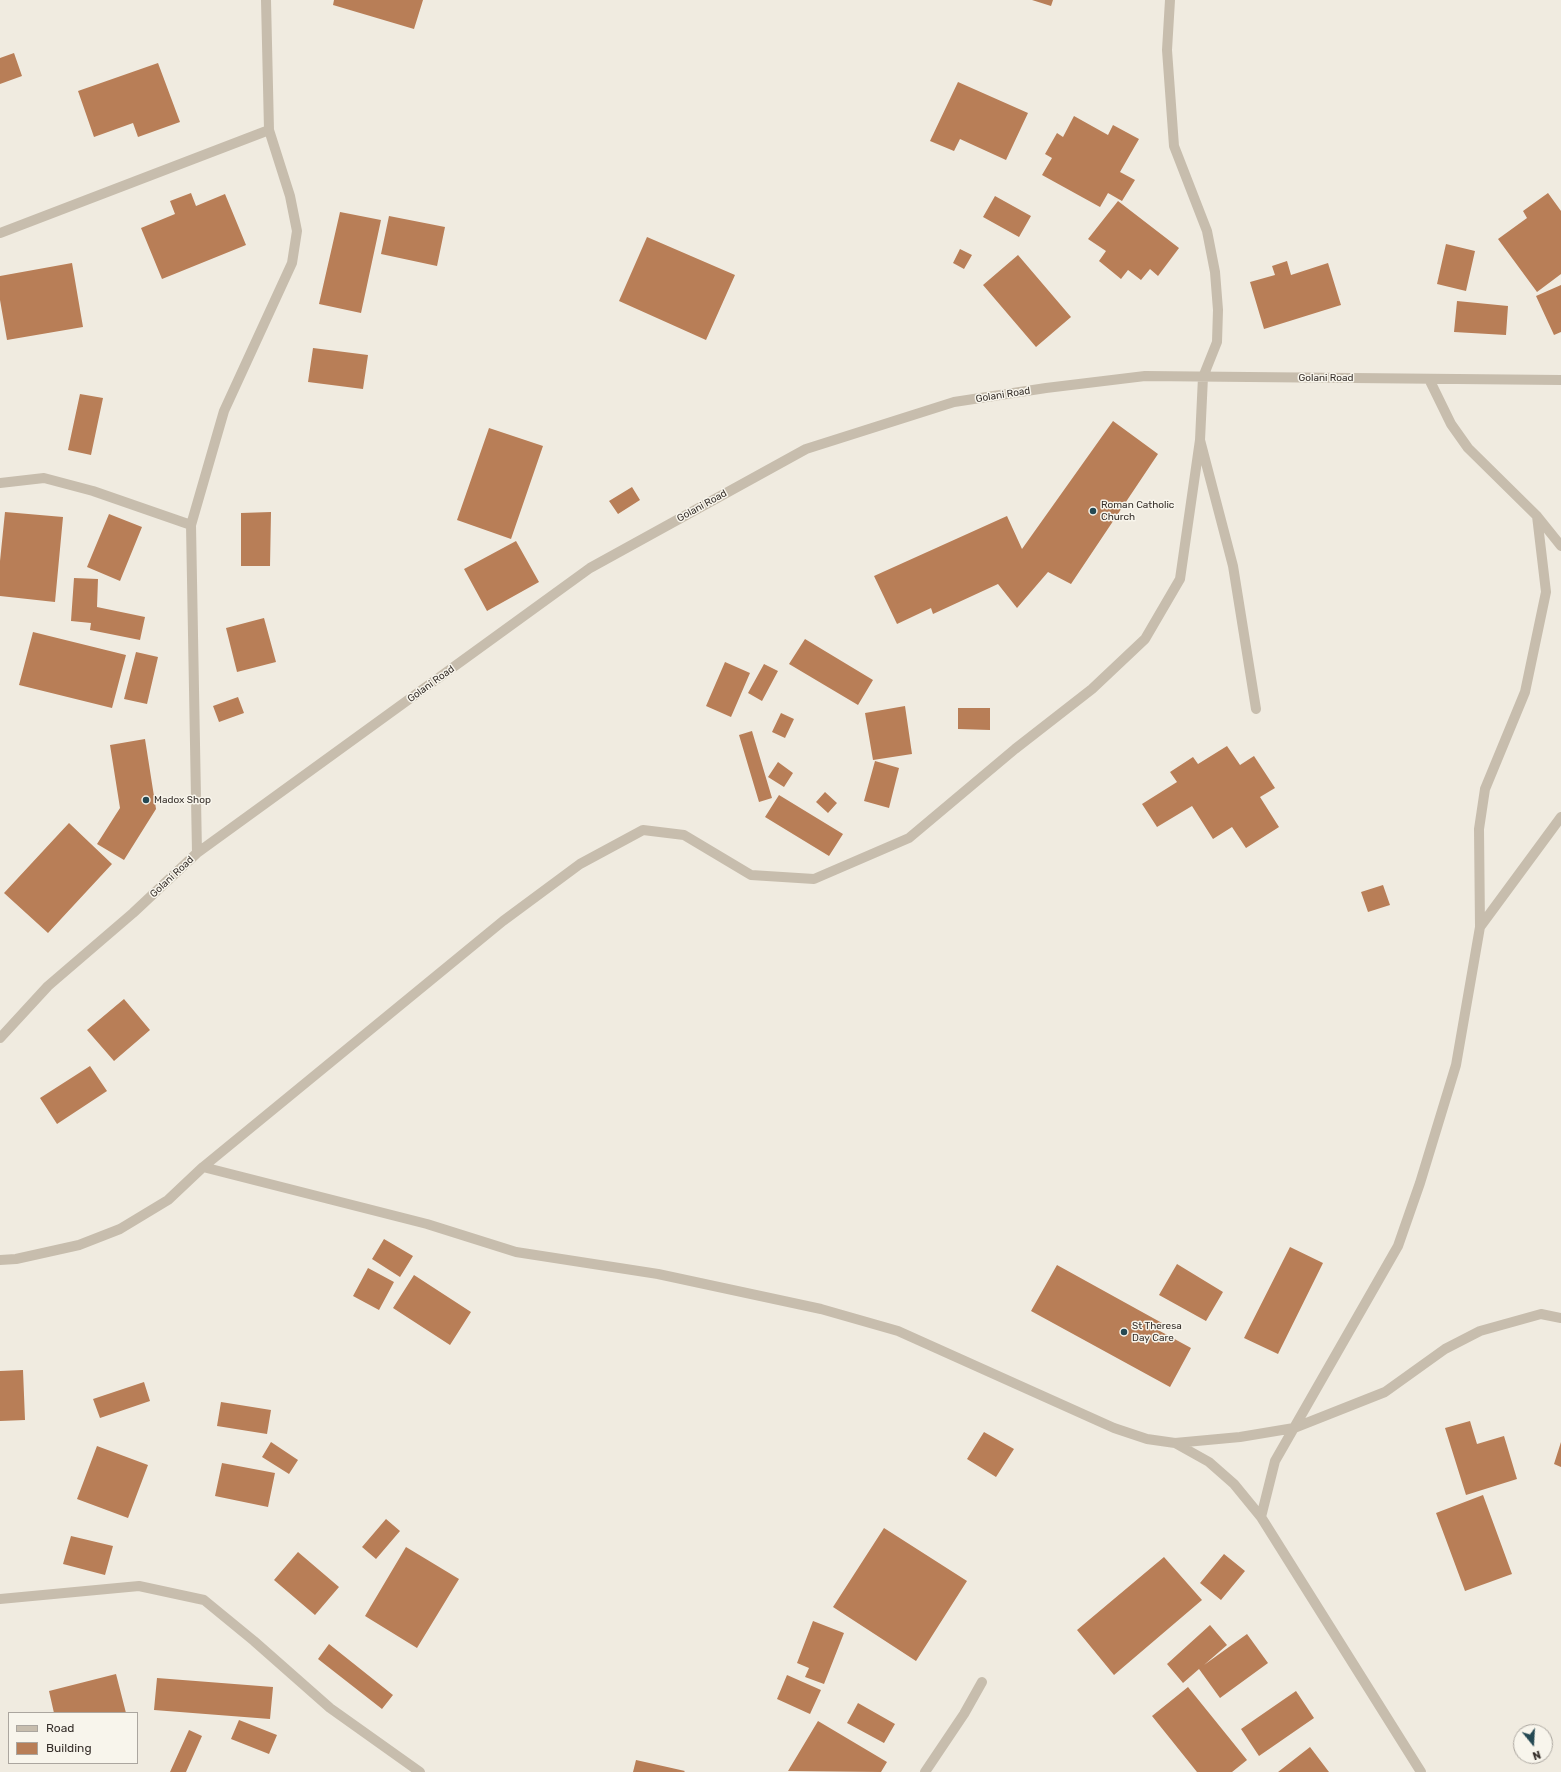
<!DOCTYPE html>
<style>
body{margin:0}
#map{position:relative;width:1561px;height:1772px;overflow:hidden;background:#f0ebe0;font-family:Rubik,sans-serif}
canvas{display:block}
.legend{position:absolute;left:8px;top:1712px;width:130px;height:52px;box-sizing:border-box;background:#f8f5ec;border:1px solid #aba69f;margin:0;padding:5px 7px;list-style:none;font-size:12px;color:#37302b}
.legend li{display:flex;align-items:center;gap:8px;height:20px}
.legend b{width:20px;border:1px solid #aba69f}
.north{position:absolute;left:1513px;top:1724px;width:40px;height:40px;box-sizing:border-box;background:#f8f5ec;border:1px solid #aba69f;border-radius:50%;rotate:162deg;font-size:11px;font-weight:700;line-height:16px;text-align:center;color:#37302b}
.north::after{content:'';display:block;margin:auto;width:14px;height:18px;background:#254953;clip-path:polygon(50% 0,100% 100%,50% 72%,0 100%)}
</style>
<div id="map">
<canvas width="1561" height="1772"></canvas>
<ul class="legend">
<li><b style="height:5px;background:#c7bdad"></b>Road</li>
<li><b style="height:11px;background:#b87e57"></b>Building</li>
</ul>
<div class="north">N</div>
</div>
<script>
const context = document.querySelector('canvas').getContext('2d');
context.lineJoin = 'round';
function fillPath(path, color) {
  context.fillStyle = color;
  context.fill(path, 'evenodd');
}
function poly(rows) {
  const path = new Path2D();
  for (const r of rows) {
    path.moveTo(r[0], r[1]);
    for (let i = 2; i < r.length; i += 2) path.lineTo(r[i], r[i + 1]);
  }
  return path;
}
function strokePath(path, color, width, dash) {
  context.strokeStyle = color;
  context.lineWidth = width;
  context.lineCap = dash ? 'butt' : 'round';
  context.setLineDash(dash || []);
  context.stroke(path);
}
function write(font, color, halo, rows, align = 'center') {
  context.font = font + ' Rubik,sans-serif';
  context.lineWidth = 3;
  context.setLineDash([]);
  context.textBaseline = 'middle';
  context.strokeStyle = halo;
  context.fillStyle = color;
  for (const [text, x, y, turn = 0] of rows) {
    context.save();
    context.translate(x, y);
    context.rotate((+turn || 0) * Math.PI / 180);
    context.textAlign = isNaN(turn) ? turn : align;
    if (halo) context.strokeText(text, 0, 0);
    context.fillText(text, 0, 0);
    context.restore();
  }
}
fillPath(poly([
 [334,0,423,0,414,29,333,5],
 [1032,0,1053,0,1051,6],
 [14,53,22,76,0,84,0,58],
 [158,63,180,122,138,137,133,123,94,137,78,91],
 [958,82,1028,113,1006,160,960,139,954,151,930,141],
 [1074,116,1108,135,1113,125,1139,139,1120,172,1135,180,1122,201,1108,193,1100,207,1042,175,1052,158,1045,154,1057,133,1063,137],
 [191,193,196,206,225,194,246,245,162,279,141,228,175,214,170,201],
 [1548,193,1561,211,1561,274,1537,292,1498,239,1527,218,1523,211],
 [995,196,1031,216,1019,237,983,217],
 [1118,201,1179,248,1158,276,1150,269,1141,280,1128,270,1121,279,1099,261,1106,251,1088,239],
 [340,212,381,220,361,313,319,304],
 [389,216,445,227,437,266,381,254],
 [647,237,735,275,706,340,619,301],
 [1446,244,1475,251,1466,291,1437,284],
 [960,249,972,255,964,269,953,263],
 [1018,255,1071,317,1036,347,983,285],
 [1287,261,1291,275,1328,263,1341,305,1264,329,1250,282,1275,275,1272,266],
 [72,263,83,327,7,340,0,300,0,276],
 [1561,285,1561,332,1554,335,1536,296],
 [1457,301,1508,306,1506,335,1454,332],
 [313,348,368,355,363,389,308,382],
 [80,394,103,398,91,455,68,450],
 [1113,421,1158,454,1071,584,1048,572,1017,608,998,584,933,614,931,608,897,624,874,576,1007,516,1022,549],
 [489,428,543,446,511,539,457,520],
 [632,487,640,500,618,514,609,501],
 [5,512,63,517,55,602,0,596,0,561],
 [271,512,270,566,241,566,241,513],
 [109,514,142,527,120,581,87,567],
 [516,541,539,582,487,611,464,569],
 [74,578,98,579,97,607,145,617,140,640,90,630,91,623,71,621],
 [264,618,276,662,237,672,226,628],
 [33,632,126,655,112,708,19,685],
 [805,639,873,680,858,705,789,664],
 [136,652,158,657,147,704,124,699],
 [725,662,750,673,731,717,706,706],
 [764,664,778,671,762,701,748,693],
 [238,697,244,713,219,722,213,706],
 [905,706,912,754,873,760,865,713],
 [958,708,990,708,990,730,958,729],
 [781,713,794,719,785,738,772,732],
 [752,731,772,798,759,802,739,735],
 [145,739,156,809,124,860,97,844,120,808,110,745],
 [1227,746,1240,765,1254,756,1275,788,1260,797,1279,827,1246,848,1232,827,1213,839,1192,806,1157,827,1142,804,1177,782,1170,772,1193,757,1198,764],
 [875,761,899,768,889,808,864,801],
 [778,762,793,773,784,787,768,777],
 [825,792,837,803,828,813,816,802],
 [779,795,843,834,829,856,765,817],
 [69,823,112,864,48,933,4,893],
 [1383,885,1390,905,1368,912,1361,892],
 [124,999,150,1030,114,1061,87,1030],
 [90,1066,107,1091,57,1124,40,1098],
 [384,1239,413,1256,400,1277,372,1259],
 [1290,1247,1323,1263,1278,1354,1244,1338],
 [1177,1264,1223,1292,1206,1321,1159,1295],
 [1057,1265,1162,1323,1158,1330,1191,1348,1170,1387,1031,1311],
 [368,1268,394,1282,379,1310,353,1296],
 [414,1275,471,1312,450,1345,393,1308],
 [23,1370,25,1420,0,1421,0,1371],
 [144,1382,150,1401,100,1418,93,1399],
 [221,1402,271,1410,267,1434,217,1426],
 [1470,1421,1477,1444,1504,1436,1517,1479,1466,1495,1445,1428],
 [984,1432,1014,1449,996,1477,967,1459],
 [271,1442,298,1460,289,1474,262,1457],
 [1561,1442,1561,1467,1554,1464],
 [97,1446,148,1465,128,1518,77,1499],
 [222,1463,275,1473,268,1507,215,1496],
 [1483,1495,1512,1574,1465,1591,1436,1513],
 [386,1519,400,1531,376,1559,362,1547],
 [884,1528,967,1581,916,1661,833,1607],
 [71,1536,113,1546,105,1575,63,1564],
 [406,1547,459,1579,417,1648,365,1616],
 [298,1552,339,1587,315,1615,274,1580],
 [1224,1554,1245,1571,1221,1600,1200,1583],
 [1164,1557,1202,1600,1114,1675,1077,1630],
 [813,1621,844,1633,824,1684,805,1677,809,1668,797,1663],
 [1210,1625,1227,1645,1204,1665,1247,1634,1268,1663,1220,1698,1199,1669,1183,1683,1167,1664],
 [329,1644,393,1695,382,1709,318,1659],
 [116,1674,126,1713,54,1713,49,1691],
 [787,1675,821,1690,810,1714,777,1699],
 [157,1678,273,1687,270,1719,154,1710],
 [1188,1687,1247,1760,1232,1772,1197,1772,1152,1716],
 [1296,1691,1314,1718,1259,1756,1241,1729],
 [858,1703,895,1724,884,1743,847,1723],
 [239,1720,277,1735,269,1754,231,1739],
 [818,1721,887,1762,881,1772,788,1771],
 [189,1730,202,1736,186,1772,170,1772],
 [1310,1747,1329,1772,1278,1772],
 [636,1760,685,1771,684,1772,633,1772]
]), '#b87e57');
strokePath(poly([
 [1170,0,1167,50,1174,146,1207,231,1215,272,1218,310,1217,342,1203,377,1200,440,1233,566,1256,709],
 [0,233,269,130],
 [1429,379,1451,424,1468,448,1537,516,1561,546],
 [0,483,44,478,93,491,191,525],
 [197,853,191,525,224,411,292,263,297,231,290,196,269,130,266,0],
 [1480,927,1479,829,1485,789,1525,692,1546,592,1537,516],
 [0,1038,48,986,133,913,197,853,590,568,806,449,954,402,1046,388,1145,376,1561,380],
 [203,1167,427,1224,516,1252,658,1274,821,1309,898,1331,1114,1428,1147,1439,1175,1443,1240,1437,1294,1428,1385,1392,1445,1349,1480,1331,1541,1314,1561,1318],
 [0,1260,16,1259,79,1245,120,1229,168,1200,203,1167,503,921,580,864,643,830,684,835,751,875,814,879,909,838,1015,749,1092,689,1145,639,1180,579,1200,440],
 [1175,1443,1209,1462,1234,1484,1261,1517,1421,1772],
 [1261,1517,1275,1461,1398,1246,1420,1183,1456,1065,1480,927,1561,817],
 [0,1599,139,1586,204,1600,254,1641,330,1708,420,1772],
 [925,1772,964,1714,982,1682]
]), '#c7bdad', 10);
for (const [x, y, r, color] of [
 [1093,511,4,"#254953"],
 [146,800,4,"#254953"],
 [1124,1332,4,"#254953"]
]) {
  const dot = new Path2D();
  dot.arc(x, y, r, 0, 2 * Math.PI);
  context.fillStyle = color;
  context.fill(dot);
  strokePath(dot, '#f8f5ec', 1.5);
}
write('10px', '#37302b', '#f8f5ec', [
 ["Golani Road",1326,378],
 ["Golani Road",1003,395,-9],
 ["Golani Road",702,506,-29],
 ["Golani Road",431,684,-36],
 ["Golani Road",172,877,-43]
]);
write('10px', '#37302b', '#f8f5ec', [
 ["Roman Catholic",1101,505],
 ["Church",1101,517],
 ["Madox Shop",154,800],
 ["St Theresa",1132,1326],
 ["Day Care",1132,1338]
], 'left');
</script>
